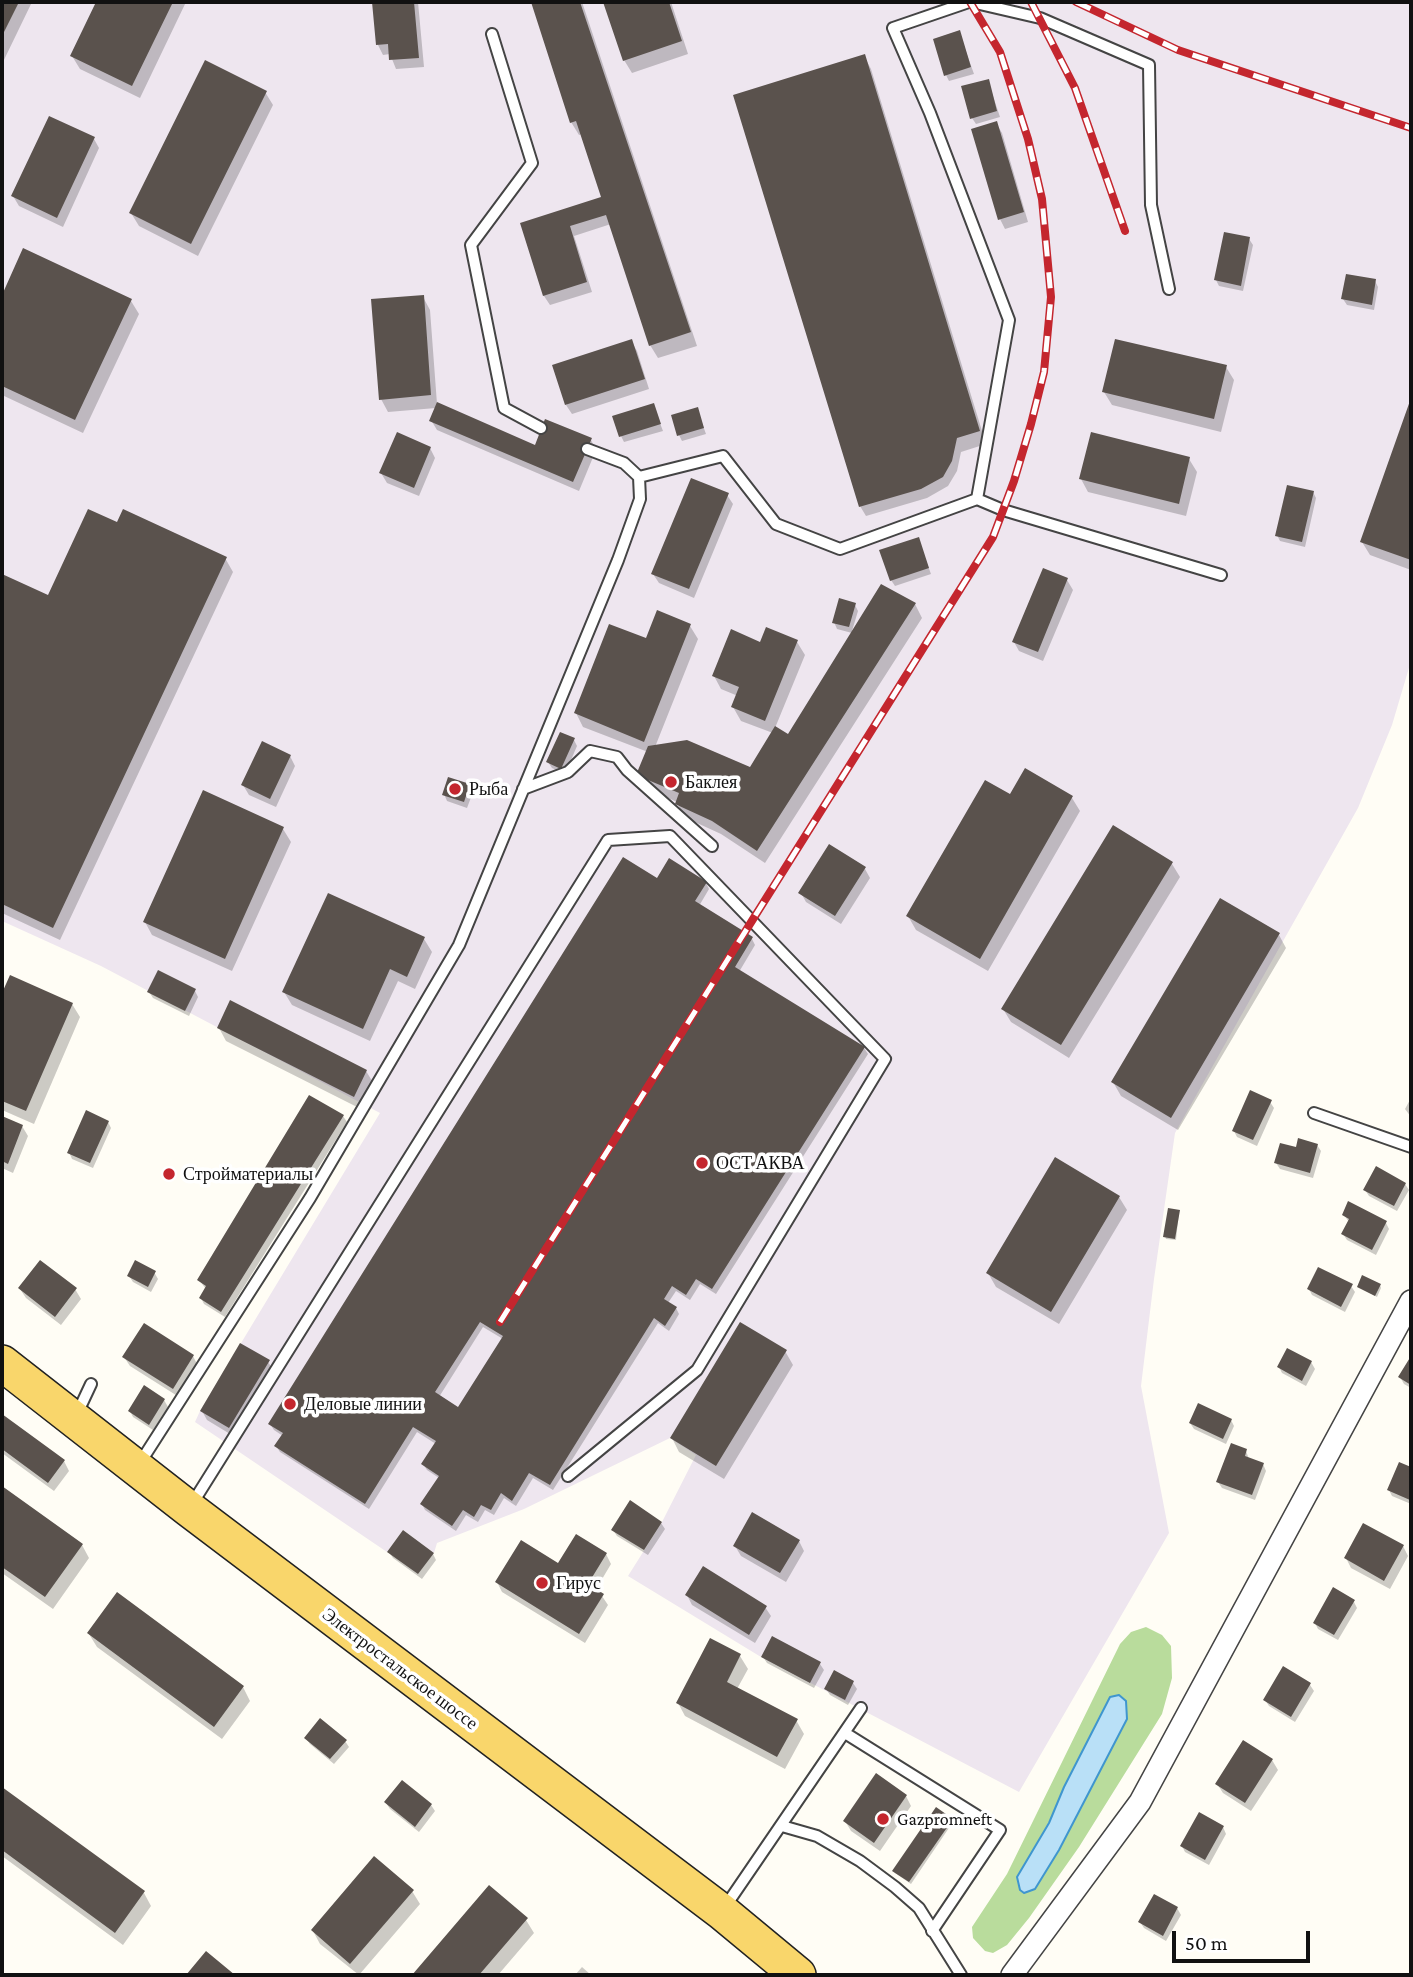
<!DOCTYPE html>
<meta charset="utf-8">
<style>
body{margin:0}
#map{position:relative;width:1413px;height:1977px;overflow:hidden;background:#fffdf5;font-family:"Crimson Pro",serif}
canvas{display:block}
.frame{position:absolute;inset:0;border:4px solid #111;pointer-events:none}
.scale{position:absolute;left:1172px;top:1931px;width:138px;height:32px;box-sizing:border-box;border:4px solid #111;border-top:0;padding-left:9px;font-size:21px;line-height:24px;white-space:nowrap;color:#111;-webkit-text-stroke:5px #fff;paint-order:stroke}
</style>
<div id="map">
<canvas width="1413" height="1977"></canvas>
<div class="frame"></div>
<div class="scale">50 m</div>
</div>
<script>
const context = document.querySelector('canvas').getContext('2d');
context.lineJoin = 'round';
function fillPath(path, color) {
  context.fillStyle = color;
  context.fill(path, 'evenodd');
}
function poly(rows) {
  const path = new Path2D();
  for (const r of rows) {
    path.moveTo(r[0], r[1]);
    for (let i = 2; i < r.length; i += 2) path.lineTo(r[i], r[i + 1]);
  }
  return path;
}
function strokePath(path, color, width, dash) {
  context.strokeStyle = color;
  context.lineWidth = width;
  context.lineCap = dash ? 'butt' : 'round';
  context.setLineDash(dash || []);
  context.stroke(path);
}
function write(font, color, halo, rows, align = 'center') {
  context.font = font + ' "Crimson Pro",serif';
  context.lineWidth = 7;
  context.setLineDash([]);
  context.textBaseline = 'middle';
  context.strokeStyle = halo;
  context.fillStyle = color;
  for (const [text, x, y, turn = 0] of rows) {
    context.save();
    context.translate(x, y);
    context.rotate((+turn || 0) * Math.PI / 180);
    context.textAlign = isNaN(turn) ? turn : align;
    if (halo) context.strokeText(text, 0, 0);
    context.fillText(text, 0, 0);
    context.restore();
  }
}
fillPath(poly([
 [2,2,1411,2,1411,661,1392,725,1358,808,1175,1133,1154,1279,1141,1386,1169,1533,1019,1792,761,1657,628,1576,662,1522,696,1455,670,1438,524,1509,437,1543,434,1553,403,1530,387,1552,195,1422,200,1411,380,1113,101,966,2,921]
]), '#eee6ef');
fillPath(poly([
 [1146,1627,1162,1635,1171,1646,1172,1678,1162,1714,1079,1847,1029,1918,1007,1945,993,1953,985,1951,973,1938,972,1927,1007,1874,1120,1644,1131,1632],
 [1120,1695,1127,1719,1059,1850,1035,1889,1049,1823,1064,1787,1110,1698]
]), '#b9dc9c');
const water = poly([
 [1119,1695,1126,1701,1127,1719,1059,1850,1035,1889,1024,1893,1020,1890,1017,1877,1049,1823,1064,1787,1110,1697,1119,1695]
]);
fillPath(water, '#b9e0f7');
strokePath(water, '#3f96cf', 2);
fillPath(poly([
 [2,2,32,2,2,64],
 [98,2,186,2,140,98,80,69,72,56],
 [374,2,418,2,424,67,396,69,390,54,383,55,378,45],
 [533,2,582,2,697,346,658,358,650,345,611,224,574,236,592,292,550,305,544,296,522,224,603,199,582,134,579,135,571,122],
 [605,2,671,2,688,54,632,73,624,60],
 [959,32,974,74,949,81,946,75],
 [864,56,871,69,986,444,961,452,957,471,948,486,927,498,866,516,860,506],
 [988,81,1000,117,976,124,972,118],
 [265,92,273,105,198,256,139,226,131,213],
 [996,123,1002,133,1028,222,1005,229,1000,219],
 [94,139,99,148,63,227,19,206,13,196],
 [1249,239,1253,245,1243,291,1219,286,1216,280],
 [24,251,131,301,139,314,83,433,2,395,2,299],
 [1375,281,1378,287,1374,310,1347,305,1343,299],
 [423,297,430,310,437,404,536,447,591,440,596,450,579,491,437,430,431,420,436,408,388,412,381,399],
 [631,341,637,351,649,389,572,414,566,405],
 [1226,367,1234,380,1221,432,1112,405,1104,392],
 [1411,404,1411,570,1370,555,1362,542],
 [653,405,663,431,624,442,621,436],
 [697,409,706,434,682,441,679,435],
 [430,448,435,458,419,496,387,483,381,473],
 [1189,459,1197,472,1186,516,1088,492,1081,479],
 [1313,492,1316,498,1305,547,1280,541,1277,535],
 [727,495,733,504,694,598,659,583,653,574],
 [117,525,225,558,233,572,60,940,2,913,2,576,49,598],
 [918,539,931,574,895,586,891,580],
 [1067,580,1073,590,1043,661,1019,651,1014,642],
 [915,604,922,618,765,863,721,834,684,817,677,802,646,788,638,775,648,752,583,727,576,713,647,641,690,626,698,639,655,747,751,769,773,733,741,721,733,707,738,696,721,689,714,676,761,644,797,642,805,655,775,728,788,737,852,633,837,629,834,622,855,605,858,611,852,631],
 [574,740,577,746,565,774,552,768,548,762],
 [290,756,295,766,276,807,249,795,243,785],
 [469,786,473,792,467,808,447,801,444,794],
 [1010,797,1072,798,1080,811,988,971,916,930,908,916],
 [1114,828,1172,864,1180,877,1069,1058,1011,1022,1003,1009],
 [283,829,291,842,232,971,152,935,145,922],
 [865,869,870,878,841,924,806,902,801,893],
 [658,880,706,883,709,889,699,906,752,939,755,945,739,972,864,1048,868,1054,716,1294,700,1284,690,1300,676,1291,668,1303,676,1308,679,1314,669,1331,658,1323,553,1490,533,1478,516,1506,504,1498,494,1515,485,1510,478,1522,466,1515,456,1531,425,1510,422,1504,439,1478,427,1470,423,1464,436,1444,417,1432,369,1509,280,1452,276,1446,283,1436,274,1430,270,1424],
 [483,1327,503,1339,458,1409,439,1397],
 [1279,935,1286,948,1178,1130,1121,1096,1113,1082],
 [424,939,432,952,415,989,398,981,370,1041,292,1005,284,992],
 [11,977,72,1004,80,1017,34,1124,2,1110,2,998],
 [195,991,198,997,189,1016,153,998,149,992],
 [219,1028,366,1071,374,1084,361,1109,226,1041],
 [310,1097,343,1116,347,1122,225,1317,204,1304,201,1298,206,1289,199,1280],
 [1411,1098,1411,1117,1405,1109],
 [1270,1102,1274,1108,1257,1146,1237,1137,1234,1131],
 [2,1118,22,1126,28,1136,13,1173,2,1168],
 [108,1122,111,1128,93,1168,72,1159,69,1152],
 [1317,1145,1321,1151,1313,1178,1280,1169,1276,1163,1297,1149],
 [1405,1184,1409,1190,1397,1211,1369,1196,1365,1190],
 [1119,1197,1127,1210,1059,1324,996,1287,988,1273],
 [1179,1212,1176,1240,1166,1239,1165,1236],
 [1344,1215,1386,1223,1389,1229,1376,1255,1347,1240,1343,1234,1349,1222],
 [154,1272,158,1279,151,1292,133,1282,129,1276],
 [1380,1285,1381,1288,1377,1297,1359,1287],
 [1351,1286,1355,1292,1345,1312,1312,1295,1309,1289],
 [20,1289,75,1289,81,1299,61,1325,26,1298],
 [785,1351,793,1365,724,1479,679,1452,672,1438],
 [193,1356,198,1366,179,1397,130,1366,124,1357],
 [1411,1359,1411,1388,1404,1384,1400,1377],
 [268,1362,274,1371,235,1437,207,1420,202,1411],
 [1311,1362,1315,1369,1306,1386,1282,1373,1279,1367],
 [145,1388,164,1400,168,1407,153,1430,133,1417,130,1411],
 [2,1416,64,1461,69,1471,54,1491,2,1453],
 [1231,1420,1234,1426,1226,1444,1194,1429,1190,1423],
 [1246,1451,1249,1459,1263,1464,1266,1471,1255,1500,1222,1488,1218,1482],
 [1400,1464,1411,1469,1411,1504,1392,1496,1389,1490],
 [2,1488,82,1545,89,1558,53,1609,2,1573],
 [661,1523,665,1529,648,1555,617,1536,613,1530],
 [799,1541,804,1551,786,1582,741,1556,735,1546],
 [1403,1546,1408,1556,1390,1589,1351,1568,1346,1558],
 [389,1552,433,1554,436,1560,422,1579,393,1558],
 [606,1554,611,1564,595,1591,602,1596,608,1605,585,1643,502,1592,497,1582],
 [687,1595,765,1607,771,1616,755,1643,692,1605],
 [1354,1602,1357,1608,1338,1640,1318,1629,1315,1623],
 [89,1634,243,1687,250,1701,222,1739,97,1647],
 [740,1656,748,1669,737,1689,796,1720,804,1734,785,1769,685,1716,678,1703],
 [763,1657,820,1664,824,1670,814,1688,767,1663],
 [1284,1669,1310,1685,1314,1691,1295,1722,1269,1706,1265,1700],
 [853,1683,857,1689,848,1705,830,1695,826,1689],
 [306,1738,345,1741,349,1747,334,1764,310,1744],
 [1272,1760,1278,1770,1251,1811,1223,1793,1217,1784],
 [402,1782,431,1805,435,1811,419,1832,390,1809,386,1803],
 [2,1789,144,1893,151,1906,123,1945,2,1856],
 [906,1796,911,1806,880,1851,851,1831,845,1821],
 [952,1820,953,1822,911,1884,895,1873,894,1871],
 [1223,1827,1226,1834,1209,1865,1185,1852,1182,1846],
 [489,1888,526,1920,534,1933,498,1975,414,1975],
 [412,1891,420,1904,359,1975,320,1944,313,1931],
 [1177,1908,1181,1915,1166,1941,1144,1928,1140,1922],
 [582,1967,591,1975,575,1975]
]), '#0003');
fillPath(poly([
 [2,2,19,2,2,36],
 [96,2,173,2,132,86,70,56],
 [372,2,414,2,419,58,389,60,388,44,376,45],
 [531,2,580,2,691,332,649,346,606,215,570,226,587,282,543,296,520,223,601,197,576,121,570,123],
 [603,2,669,2,682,41,623,61],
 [960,30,971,67,944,76,933,39],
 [865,54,980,431,957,438,952,461,943,477,921,489,859,507,733,95],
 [205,60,267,91,191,244,129,213],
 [989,79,997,111,970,119,961,86],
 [49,116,95,137,57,218,11,196],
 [997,121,1024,212,998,220,971,129],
 [1224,232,1250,237,1241,286,1214,280],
 [23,248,132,299,75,420,2,386,2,295],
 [1346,274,1376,279,1372,305,1341,299],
 [424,295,431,395,379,400,371,299],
 [632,339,645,379,565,405,552,365],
 [1115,339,1227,365,1214,419,1102,392],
 [1411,398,1411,560,1360,542],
 [437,402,535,445,545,419,592,438,573,482,429,421],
 [654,403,661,424,619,437,612,416],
 [698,407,704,428,677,436,671,415],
 [397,432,431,447,414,488,379,473],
 [1091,432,1190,457,1179,504,1079,479],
 [691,478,729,493,689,589,651,574],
 [1287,485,1314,491,1302,542,1275,536],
 [88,509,117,522,123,509,227,557,53,928,2,904,2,574,48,595],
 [919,537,929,568,890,581,879,550],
 [1043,568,1068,578,1038,652,1012,642],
 [881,584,916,603,757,851,712,821,675,804,679,793,636,775,648,746,687,740,750,767,775,726,788,734],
 [839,598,856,603,849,627,832,623],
 [657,610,691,624,644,742,574,713,609,624,646,638],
 [766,627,798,640,765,721,731,707,739,687,712,676,731,629,760,642],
 [560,732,575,738,561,769,546,762],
 [262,741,291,755,270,799,241,785],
 [1025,768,1073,796,980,959,906,916,985,780,1010,794],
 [448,777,470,784,464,802,442,795],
 [203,790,284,827,225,959,143,922],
 [1113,825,1173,862,1061,1045,1001,1009],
 [829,844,866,867,835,916,798,893],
 [623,857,657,878,669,858,707,882,695,901,753,937,735,967,865,1047,712,1289,696,1279,686,1295,672,1286,664,1299,677,1307,665,1326,654,1318,550,1485,529,1473,512,1501,501,1493,491,1510,481,1505,474,1517,463,1510,452,1526,420,1504,439,1476,421,1464,436,1441,413,1427,365,1504,274,1446,283,1433,268,1424],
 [480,1322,503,1336,458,1407,435,1392],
 [328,893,425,937,407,977,390,969,363,1029,282,992],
 [1220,898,1280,933,1171,1118,1111,1082],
 [158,970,196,989,185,1011,147,992],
 [10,975,73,1003,26,1111,2,1101,2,993],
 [230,1000,367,1070,354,1097,217,1028],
 [1250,1090,1272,1100,1253,1140,1232,1131],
 [309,1095,344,1115,221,1312,199,1298,206,1286,197,1280],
 [86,1110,109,1121,90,1163,67,1153],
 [2,1116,23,1125,8,1164,2,1161],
 [1298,1138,1318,1144,1310,1173,1274,1163,1280,1143,1296,1147],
 [1055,1157,1120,1196,1051,1312,986,1273],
 [1376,1166,1406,1183,1394,1206,1363,1190],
 [1348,1201,1387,1221,1372,1250,1341,1234,1349,1219,1342,1215],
 [1168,1208,1180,1210,1175,1239,1163,1237],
 [40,1260,77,1288,55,1317,18,1288],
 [135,1260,156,1271,148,1287,127,1276],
 [1318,1267,1353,1284,1341,1307,1307,1289],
 [1362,1275,1381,1284,1375,1296,1357,1287],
 [740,1322,787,1350,716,1466,670,1438],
 [144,1323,194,1355,173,1389,122,1357],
 [240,1343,270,1360,229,1428,200,1411],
 [1287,1348,1312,1361,1302,1381,1277,1367],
 [1411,1356,1411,1385,1398,1377],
 [144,1385,165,1399,149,1425,128,1411],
 [1198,1403,1232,1419,1223,1439,1189,1423],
 [2,1414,65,1460,48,1483,2,1449],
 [1231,1443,1247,1449,1245,1456,1264,1463,1252,1495,1216,1482],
 [1399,1462,1411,1467,1410,1500,1387,1490],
 [2,1486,83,1544,45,1597,2,1567],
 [630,1500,662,1522,644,1550,611,1530],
 [752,1512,800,1540,780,1573,733,1546],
 [1363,1523,1404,1545,1384,1581,1344,1558],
 [403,1530,434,1553,418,1574,387,1552],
 [576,1534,607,1553,588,1584,604,1594,579,1634,495,1582,521,1540,558,1563],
 [703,1566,767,1606,749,1635,685,1595],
 [1333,1587,1355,1600,1334,1635,1313,1623],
 [117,1592,244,1686,214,1727,87,1633],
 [772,1636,821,1662,810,1683,761,1657],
 [710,1638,741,1654,727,1682,798,1719,777,1757,676,1703],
 [1283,1666,1311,1683,1291,1717,1263,1700],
 [834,1670,854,1681,845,1700,824,1689],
 [320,1718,347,1740,330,1759,304,1738],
 [1243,1740,1273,1759,1245,1803,1215,1784],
 [876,1773,907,1795,874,1843,843,1821],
 [402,1780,432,1804,415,1827,384,1802],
 [2,1787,145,1891,115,1933,2,1850],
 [936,1807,953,1819,909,1882,892,1871],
 [1199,1812,1224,1826,1205,1860,1180,1846],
 [374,1856,414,1890,350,1964,311,1930],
 [489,1885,528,1918,479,1975,412,1975],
 [1154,1894,1178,1907,1163,1936,1138,1922],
 [206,1951,235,1975,186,1975]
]), '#5a524d');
const service = poly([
 [971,2,1040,18,1149,65,1151,205,1169,289],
 [492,34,532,163,471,245,504,408,541,428],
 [639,477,723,456,776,524,840,549,977,499,1009,320,930,113,893,28,969,2],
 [977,499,1003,510,1221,575],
 [523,789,568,772,590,751,617,757,627,770,712,846],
 [1314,1113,1411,1147],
 [76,1416,91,1384],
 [138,1466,310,1198,459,945,618,560,640,499,639,477,624,463,587,449],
 [192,1504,608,840,670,836,885,1059,697,1370,568,1476],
 [845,1733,1000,1830,932,1931],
 [782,1826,817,1836,860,1861,895,1887,919,1908,961,1975],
 [725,1907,861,1708]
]);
const minor = poly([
 [1012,1975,1140,1802,1411,1301]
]);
const primary = poly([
 [2,1363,189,1509,722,1912,798,1975]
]);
strokePath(service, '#444', 14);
strokePath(minor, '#444', 24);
strokePath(primary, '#222', 38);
strokePath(service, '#fff', 10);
strokePath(minor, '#fff', 21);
strokePath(primary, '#f9d66b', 35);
const rail = poly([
 [1031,2,1075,88,1125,231],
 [1076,2,1178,50,1411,128],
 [500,1322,993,537,1014,481,1031,424,1044,372,1051,297,1042,199,1028,139,1000,52,970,2]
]);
strokePath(rail, '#c4262e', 8);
strokePath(rail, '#fff', 5, [16]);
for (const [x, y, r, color] of [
 [671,782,7,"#c4262e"],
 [455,789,7,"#c4262e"],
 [702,1163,7,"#c4262e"],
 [169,1174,7,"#c4262e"],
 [290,1404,7,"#c4262e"],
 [542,1583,7,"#c4262e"],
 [883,1819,7,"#c4262e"]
]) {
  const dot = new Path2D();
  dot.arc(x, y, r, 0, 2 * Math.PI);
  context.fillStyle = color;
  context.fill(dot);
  strokePath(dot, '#fff', 2.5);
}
write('18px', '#111', '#fff', [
 ["Баклея",685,782],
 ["Рыба",469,789],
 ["ОСТ АКВА",716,1163],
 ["Стройматериалы",183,1174],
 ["Деловые линии",304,1404],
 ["Гирус",556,1583],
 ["Gazpromneft",897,1819]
], 'left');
write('18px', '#111', '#fff', [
 ["Электростальское шоссе",400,1669,37]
]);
</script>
